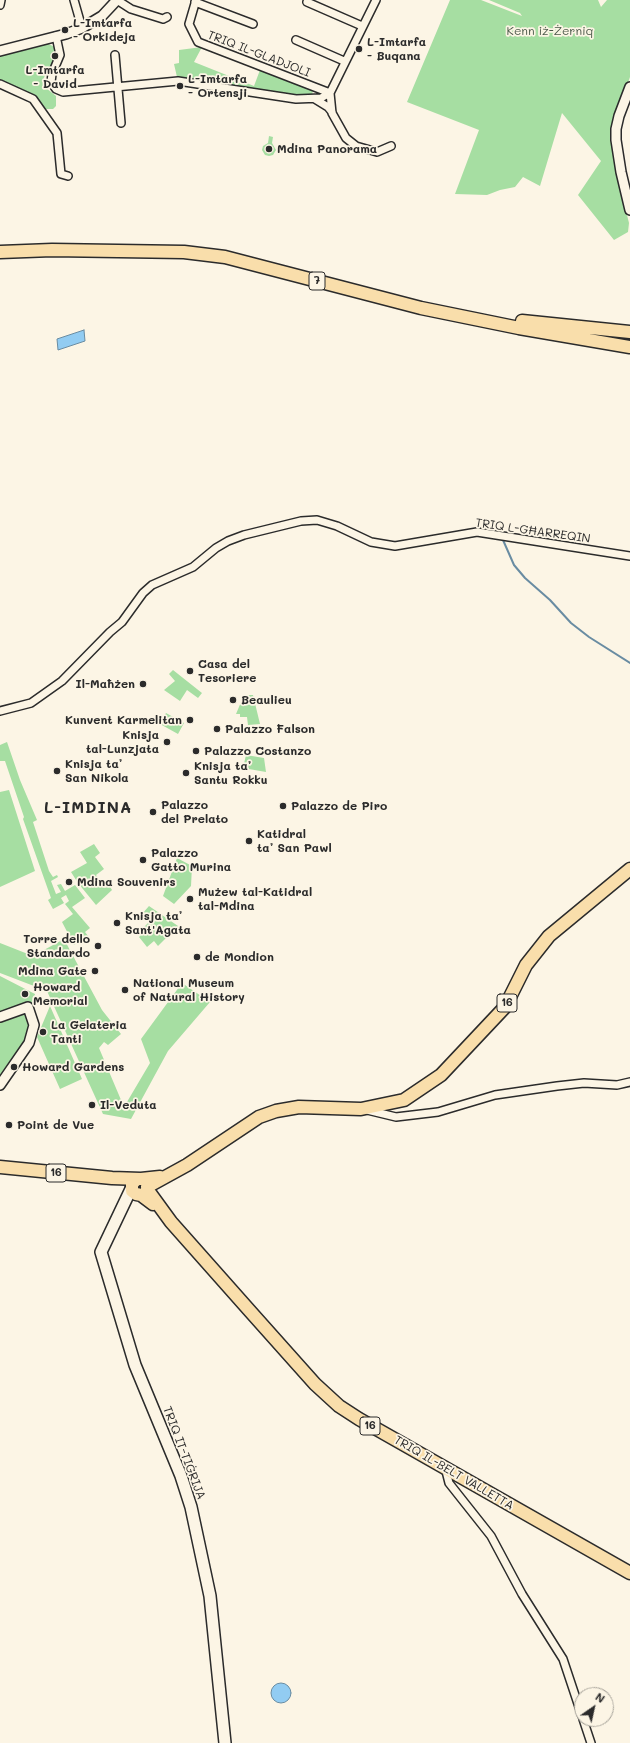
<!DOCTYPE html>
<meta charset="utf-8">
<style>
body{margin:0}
#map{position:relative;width:630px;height:1743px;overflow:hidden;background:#fcf5e5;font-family:Mali,sans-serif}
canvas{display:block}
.north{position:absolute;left:574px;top:1687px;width:40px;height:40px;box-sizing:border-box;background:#fcf5e5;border:1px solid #a8a49b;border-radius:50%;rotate:34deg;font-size:11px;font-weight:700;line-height:16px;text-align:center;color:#2b2b2b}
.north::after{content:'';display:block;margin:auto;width:14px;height:18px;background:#2b2b2b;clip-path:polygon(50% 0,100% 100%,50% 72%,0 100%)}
</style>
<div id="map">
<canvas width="630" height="1743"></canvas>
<div class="north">N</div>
</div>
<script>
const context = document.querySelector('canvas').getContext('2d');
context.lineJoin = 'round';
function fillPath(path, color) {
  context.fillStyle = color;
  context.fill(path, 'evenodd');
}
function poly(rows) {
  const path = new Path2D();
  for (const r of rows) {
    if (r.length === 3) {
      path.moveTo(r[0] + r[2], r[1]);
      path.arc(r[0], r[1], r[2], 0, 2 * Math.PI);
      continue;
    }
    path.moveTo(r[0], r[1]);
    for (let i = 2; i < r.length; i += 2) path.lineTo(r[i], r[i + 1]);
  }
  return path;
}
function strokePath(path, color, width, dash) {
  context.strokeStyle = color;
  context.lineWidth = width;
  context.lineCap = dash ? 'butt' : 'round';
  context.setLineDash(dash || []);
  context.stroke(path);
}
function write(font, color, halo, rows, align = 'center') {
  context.font = font + ' Mali,sans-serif';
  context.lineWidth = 3.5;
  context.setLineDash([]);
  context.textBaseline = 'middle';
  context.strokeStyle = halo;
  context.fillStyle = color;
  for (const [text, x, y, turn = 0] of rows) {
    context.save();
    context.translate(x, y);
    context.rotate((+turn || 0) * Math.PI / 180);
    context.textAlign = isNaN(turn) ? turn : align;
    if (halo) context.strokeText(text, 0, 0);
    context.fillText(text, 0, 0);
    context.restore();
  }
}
fillPath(poly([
 [450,0,481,0,522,16,520,13,489,0,598,0,601,7,607,0,630,0,630,77,613,127,621,191,629,223,628,232,614,240,578,195,601,161,562,113,540,186,523,177,515,187,500,190,487,195,455,194,479,130,407,102],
 [46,43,55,47,56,58,51,68,47,69,44,78,46,88,56,96,56,106,53,109,44,109,35,95,0,81,0,55],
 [202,47,194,62,254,86,260,70,313,89,312,97,291,95,177,77,174,64,179,63,179,50],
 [269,136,273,137,272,143,276,150,273,155,269,156,265,155,262,150,263,146,268,143],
 [173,670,202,693,198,698,187,690,180,701,164,690,175,681,169,674],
 [244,695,253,695,260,724,248,725,247,717,240,717,240,714,236,714],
 [166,713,184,723,178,734,160,724],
 [7,742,20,780,37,820,33,822,49,871,53,877,57,875,58,877,51,881,56,894,61,892,57,885,61,884,65,891,75,885,85,898,72,907,90,928,85,932,88,936,74,945,62,922,73,914,65,904,69,901,66,895,61,898,64,903,53,909,48,900,51,898,23,819,24,817,5,761,0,761,0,745],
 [246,755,264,758,266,772,243,768],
 [9,790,35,871,0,887,0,792],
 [94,844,100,853,95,857,104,869,96,875,105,888,109,885,112,890,96,905,78,883,71,872,87,863,80,852],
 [177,858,192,866,191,886,174,904,163,896],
 [149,906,178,926,158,946,154,941,147,947,139,937,145,931,143,928,149,922,142,914],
 [64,939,102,1010,121,1034,108,1045,104,1042,99,1048,124,1107,150,1063,141,1039,182,983,210,1002,168,1051,131,1119,103,1114,47,991,0,973,0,943,33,956],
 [0,976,35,994,27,1041,0,1081],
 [50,1006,82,1079,60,1089,37,1037]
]), '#a6dea2');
const water = poly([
 [84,330,85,341,58,350,57,339,84,330],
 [281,1693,10]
]);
fillPath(water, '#92ccf2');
strokePath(water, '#698ca2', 1);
strokePath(poly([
 [503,540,514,565,525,578,550,600,571,623,589,637,630,663]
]), '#698ca2', 2);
const minor = poly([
 [74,0,82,28],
 [117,0,131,9,163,19,167,17],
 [196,0,189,24,198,42,330,93],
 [195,2,253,24],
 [307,2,362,26],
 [0,5,1,0],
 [56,36,60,55,52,74,51,82,56,89,63,92,178,81,296,99,321,98,330,93],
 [296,40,344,61],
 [115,55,121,123],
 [0,84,33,99,57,133,61,174,68,176],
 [330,93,376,0],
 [330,93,332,113,346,138,356,146,377,152,391,146],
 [315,99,328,107,332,112],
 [0,711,31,703,62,681,110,632,122,622,143,593,152,585,193,567,216,548,228,541,244,535,301,521,317,520,337,526,371,542,395,546,477,532,630,556],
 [367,1110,396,1117,438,1112,495,1095,557,1086,584,1083,617,1085,630,1082],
 [445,1467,449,1483,491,1536,522,1594,563,1659,582,1716],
 [583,1719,591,1743]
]);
const tertiary = poly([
 [0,51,66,34,82,28,102,16,117,0],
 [630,87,619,116,616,129,616,140,621,172,630,210],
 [0,1017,28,1007,34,1025,29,1043,0,1085]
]);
const secondary = poly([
 [131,1189,101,1252,135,1365,181,1476,191,1507,210,1596,225,1743]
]);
const primary = poly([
 [0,1167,112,1178,141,1179,160,1177],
 [137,1179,132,1184,132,1191,136,1194,141,1195,153,1204],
 [147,1187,187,1165,259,1117,276,1111,299,1107,361,1109,404,1100,441,1075,505,1007,526,965,549,936,630,869],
 [147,1189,171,1222,249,1310,315,1384,339,1406,359,1419,630,1573]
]);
const trunk = poly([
 [0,252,52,250,184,252,225,257,421,308,519,328,630,347],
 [522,321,630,332]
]);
strokePath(minor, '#2b2b2b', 10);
strokePath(tertiary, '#2b2b2b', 12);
strokePath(secondary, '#2b2b2b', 14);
strokePath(primary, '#2b2b2b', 15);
strokePath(trunk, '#2b2b2b', 15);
strokePath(minor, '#fcf5e5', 7);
strokePath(tertiary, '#fcf5e5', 9);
strokePath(secondary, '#fcf5e5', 11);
strokePath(primary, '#f9deab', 12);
strokePath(trunk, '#f9deab', 12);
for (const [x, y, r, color] of [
 [65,30,4,"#2b2b2b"],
 [359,49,4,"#2b2b2b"],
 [55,56,4,"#2b2b2b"],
 [180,86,4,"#2b2b2b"],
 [269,149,4,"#2b2b2b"],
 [190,671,4,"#2b2b2b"],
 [143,684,4,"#2b2b2b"],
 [233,700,4,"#2b2b2b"],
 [190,720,4,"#2b2b2b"],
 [217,729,4,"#2b2b2b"],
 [167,742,4,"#2b2b2b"],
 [196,751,4,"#2b2b2b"],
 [57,771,4,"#2b2b2b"],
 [186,773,4,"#2b2b2b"],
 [283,806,4,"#2b2b2b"],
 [153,812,4,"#2b2b2b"],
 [249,841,4,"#2b2b2b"],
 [143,860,4,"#2b2b2b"],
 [69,882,4,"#2b2b2b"],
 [190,899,4,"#2b2b2b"],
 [117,923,4,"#2b2b2b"],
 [98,946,4,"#2b2b2b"],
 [197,957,4,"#2b2b2b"],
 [95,971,4,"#2b2b2b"],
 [125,990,4,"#2b2b2b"],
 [25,994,4,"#2b2b2b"],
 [43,1032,4,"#2b2b2b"],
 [14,1067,4,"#2b2b2b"],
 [92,1105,4,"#2b2b2b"],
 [9,1125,4,"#2b2b2b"]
]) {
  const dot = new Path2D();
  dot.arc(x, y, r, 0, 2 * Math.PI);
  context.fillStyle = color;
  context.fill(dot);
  strokePath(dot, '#fcf5e5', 1.5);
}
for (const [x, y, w] of [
 [317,281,16],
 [507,1003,20],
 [56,1173,20],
 [370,1426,20]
]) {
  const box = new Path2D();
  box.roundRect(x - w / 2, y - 9, w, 18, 3);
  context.fillStyle = '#fcf5e5';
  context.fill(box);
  strokePath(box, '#2b2b2b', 1);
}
write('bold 11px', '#2b2b2b', null, [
 ["7",317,281],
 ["16",507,1003],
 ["16",56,1173],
 ["16",370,1426]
]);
write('bold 12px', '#2b2b2b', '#fcf5e5', [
 ["L-Imtarfa",73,23],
 ["- Orkideja",73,37],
 ["L-Imtarfa",367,42],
 ["- Buqana",367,56],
 ["L-Imtarfa",55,70,"center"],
 ["- David",55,84,"center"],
 ["L-Imtarfa",188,79],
 ["- Ortensji",188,93],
 ["Mdina Panorama",277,149],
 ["Casa del",198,664],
 ["Tesoriere",198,678],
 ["Il-Maħżen",135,684,"right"],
 ["Beaulieu",241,700],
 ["Kunvent Karmelitan",182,720,"right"],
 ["Palazzo Falson",225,729],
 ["Knisja",159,735,"right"],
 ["tal-Lunzjata",159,749,"right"],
 ["Palazzo Costanzo",204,751],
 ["Knisja ta’",65,764],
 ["San Nikola",65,778],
 ["Knisja ta’",194,766],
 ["Santu Rokku",194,780],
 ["Palazzo",161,805],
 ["del Prelato",161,819],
 ["Palazzo de Piro",291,806],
 ["Katidral",257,834],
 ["ta’ San Pawl",257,848],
 ["Palazzo",151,853],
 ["Gatto Murina",151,867],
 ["Mdina Souvenirs",77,882],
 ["Mużew tal-Katidral",198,892],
 ["tal-Mdina",198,906],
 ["Knisja ta’",125,916],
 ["Sant'Agata",125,930],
 ["Torre dello",90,939,"right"],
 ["Standardo",90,953,"right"],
 ["de Mondion",205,957],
 ["Mdina Gate",87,971,"right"],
 ["National Museum",133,983],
 ["of Natural History",133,997],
 ["Howard",33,987],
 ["Memorial",33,1001],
 ["La Gelateria",51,1025],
 ["Tanti",51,1039],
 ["Howard Gardens",22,1067],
 ["Il-Veduta",100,1105],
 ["Point de Vue",17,1125]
], 'left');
write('12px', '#4a5849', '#fcf5e5', [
 ["Kenn iż-Żerniq",550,31]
]);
write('12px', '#2b2b2b', '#fcf5e5', [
 ["TRIQ IL-GLADJOLI",259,54,21],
 ["TRIQ L-GĦARREQIN",533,531,8],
 ["TRIQ IT-TIĠRIJA",184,1453,69],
 ["TRIQ IL-BELT VALLETTA",454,1473,30]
]);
context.letterSpacing = '1px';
write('bold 16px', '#2b2b2b', '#fcf5e5', [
 ["L-IMDINA",88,808]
]);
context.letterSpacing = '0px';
</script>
